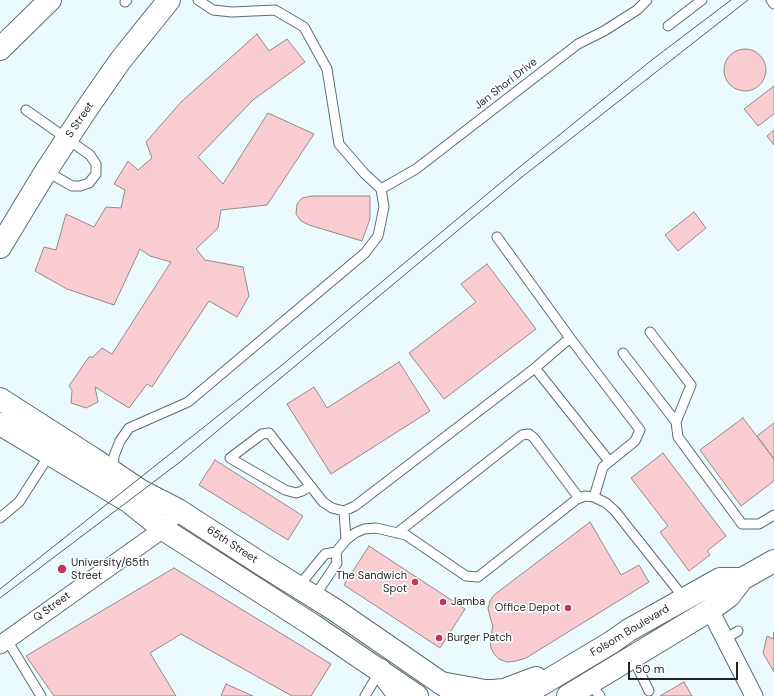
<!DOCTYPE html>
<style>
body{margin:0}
#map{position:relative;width:774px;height:696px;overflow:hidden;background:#eafafd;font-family:"DM Sans",sans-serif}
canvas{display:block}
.scale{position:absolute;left:628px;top:662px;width:110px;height:18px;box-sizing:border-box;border:2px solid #1f2425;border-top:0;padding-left:5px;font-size:12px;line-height:14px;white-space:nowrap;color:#1f2425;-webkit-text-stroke:3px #fff;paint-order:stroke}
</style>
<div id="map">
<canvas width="774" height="696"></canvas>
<div class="scale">50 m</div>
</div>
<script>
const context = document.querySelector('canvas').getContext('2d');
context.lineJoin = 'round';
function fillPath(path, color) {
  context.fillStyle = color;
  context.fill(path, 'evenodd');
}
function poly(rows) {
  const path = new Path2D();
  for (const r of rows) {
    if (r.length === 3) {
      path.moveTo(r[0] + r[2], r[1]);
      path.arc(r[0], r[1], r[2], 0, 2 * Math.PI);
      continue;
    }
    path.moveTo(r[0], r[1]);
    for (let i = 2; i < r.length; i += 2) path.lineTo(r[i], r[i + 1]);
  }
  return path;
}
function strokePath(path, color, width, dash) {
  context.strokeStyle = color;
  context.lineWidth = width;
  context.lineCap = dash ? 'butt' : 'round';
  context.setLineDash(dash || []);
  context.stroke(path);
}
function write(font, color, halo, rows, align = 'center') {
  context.font = font + ' "DM Sans",sans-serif';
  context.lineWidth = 3.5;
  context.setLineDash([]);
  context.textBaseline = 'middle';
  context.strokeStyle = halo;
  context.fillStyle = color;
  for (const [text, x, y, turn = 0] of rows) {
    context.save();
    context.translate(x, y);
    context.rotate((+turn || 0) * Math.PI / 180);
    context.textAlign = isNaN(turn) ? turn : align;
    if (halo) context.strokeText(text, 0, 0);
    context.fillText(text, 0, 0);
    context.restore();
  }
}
const building = poly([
 [257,34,269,51,287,39,305,62,253,100,198,157,223,184,268,113,314,134,267,205,221,210,218,228,196,249,205,260,243,267,249,296,237,317,209,301,152,387,147,384,129,408,95,387,98,402,86,408,71,403,72,390,69,386,89,357,93,357,102,348,112,354,171,262,150,256,140,249,114,305,67,289,35,271,44,247,56,250,66,214,94,227,106,207,121,208,125,190,114,184,128,161,138,170,152,158,146,142,181,102,257,34],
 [745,70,21],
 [774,86,774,114,758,126,744,109,774,86],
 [774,130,774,145,767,136,774,130],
 [312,196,370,196,370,219,362,241,309,225,301,221,296,214,297,204,302,198,312,196],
 [694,212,706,228,678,251,665,235,694,212],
 [487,264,536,329,444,399,409,353,476,302,461,284,487,264],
 [399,362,430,411,331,474,287,404,314,387,327,408,399,362],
 [743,418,774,459,774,481,741,506,700,450,743,418],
 [774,423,774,459,757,436,774,423],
 [663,453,726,536,707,551,710,555,689,571,660,532,668,526,631,478,663,453],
 [215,460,303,516,288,540,199,485,215,460],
 [590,522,621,575,639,565,649,582,526,658,516,661,507,662,499,659,494,654,491,648,490,640,493,626,490,617,488,608,490,601,494,595,590,522],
 [369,546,465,609,440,648,344,585,369,546],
 [174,568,331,664,311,696,292,696,181,634,150,653,176,696,54,696,26,656,174,568],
 [774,632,774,672,763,653,767,636,773,639,774,632],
 [684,682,692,696,660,696,684,682],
 [226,684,253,696,221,696,226,684]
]);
fillPath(building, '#f9ccd2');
strokePath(building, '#97898a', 1);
const service = poly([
 [771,0,774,4],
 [125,2,127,0],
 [668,26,702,0],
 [26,110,90,155,96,164,96,174,89,183,80,186,72,186,46,171],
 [381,189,416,169,578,44,604,31,637,10,647,0],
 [570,338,640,430,635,441,603,467,594,497],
 [623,353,676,422,691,385,650,332],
 [535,368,609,461],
 [676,422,678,437,742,524,759,524,774,515],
 [113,471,114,456,120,441,129,428,188,402,365,253,378,236,384,207,381,189,364,173,339,144,327,69,304,27,275,10,232,12,213,10,198,0],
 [311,486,302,491,296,493,285,490,230,458,262,434,269,433,323,502,332,508,344,511,355,506,535,368,570,338,497,237],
 [344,511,346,540],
 [0,518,19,502,50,454],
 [397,533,522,435,529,434,534,438,579,498],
 [298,587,325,554,336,552,346,540,355,533,364,529,376,528,406,535,466,576,478,577,577,499,585,496,594,497,606,503,615,511,684,598],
 [314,597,337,563,336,552],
 [725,639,738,631],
 [7,640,41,696],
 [632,656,649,691],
 [589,683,600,696],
 [365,696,380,671]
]);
const minor = poly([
 [710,610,754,696],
 [0,645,163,529,178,510]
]);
const tertiary = poly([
 [0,247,46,171,86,110,120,61,169,0]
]);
const secondary = poly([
 [0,399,92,458,141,491,178,510,263,565,335,610,457,694],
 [0,424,128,501,163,529,314,626,417,696]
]);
const primary = poly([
 [380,670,395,690,403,696],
 [441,683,485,691,493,691,504,690,536,678],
 [522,696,612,642,629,630,720,579,742,579],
 [568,696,710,610,729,596,742,579,774,561]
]);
const motorway = poly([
 [0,49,50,0]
]);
strokePath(service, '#5f6d70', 11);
strokePath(minor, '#5f6d70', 19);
strokePath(tertiary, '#5f6d70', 24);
strokePath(secondary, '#5f6d70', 24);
strokePath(primary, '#5f6d70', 24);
strokePath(motorway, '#5f6d70', 24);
strokePath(service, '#fff', 9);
strokePath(minor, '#fff', 17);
strokePath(tertiary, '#fff', 22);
strokePath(secondary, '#fff', 22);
strokePath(primary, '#fff', 22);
strokePath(motorway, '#fff', 22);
strokePath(poly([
 [0,589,282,365,516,170,653,59,731,0],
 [0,598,180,462,522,177,748,0]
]), '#586062', 1);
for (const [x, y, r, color] of [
 [62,569,5,"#c4355b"],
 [415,582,4,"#c4355b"],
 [443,602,4,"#c4355b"],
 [568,608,4,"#c4355b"],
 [439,638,4,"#c4355b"]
]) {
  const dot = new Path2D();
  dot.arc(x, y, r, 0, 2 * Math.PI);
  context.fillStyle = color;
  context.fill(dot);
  strokePath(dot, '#fff', 1.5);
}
write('11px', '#1f2425', '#fff', [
 ["Jan Shori Drive",506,84,-38],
 ["S Street",80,120,-56],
 ["65th Street",232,545,33],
 ["Q Street",52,607,-36],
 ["Folsom Boulevard",630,631,-31]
]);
write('11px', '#1f2425', '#fff', [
 ["University/65th",71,563],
 ["Street",71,576],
 ["The Sandwich",407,576,"right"],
 ["Spot",407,589,"right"],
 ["Jamba",451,602],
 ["Office Depot",560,608,"right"],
 ["Burger Patch",447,638]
], 'left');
</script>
